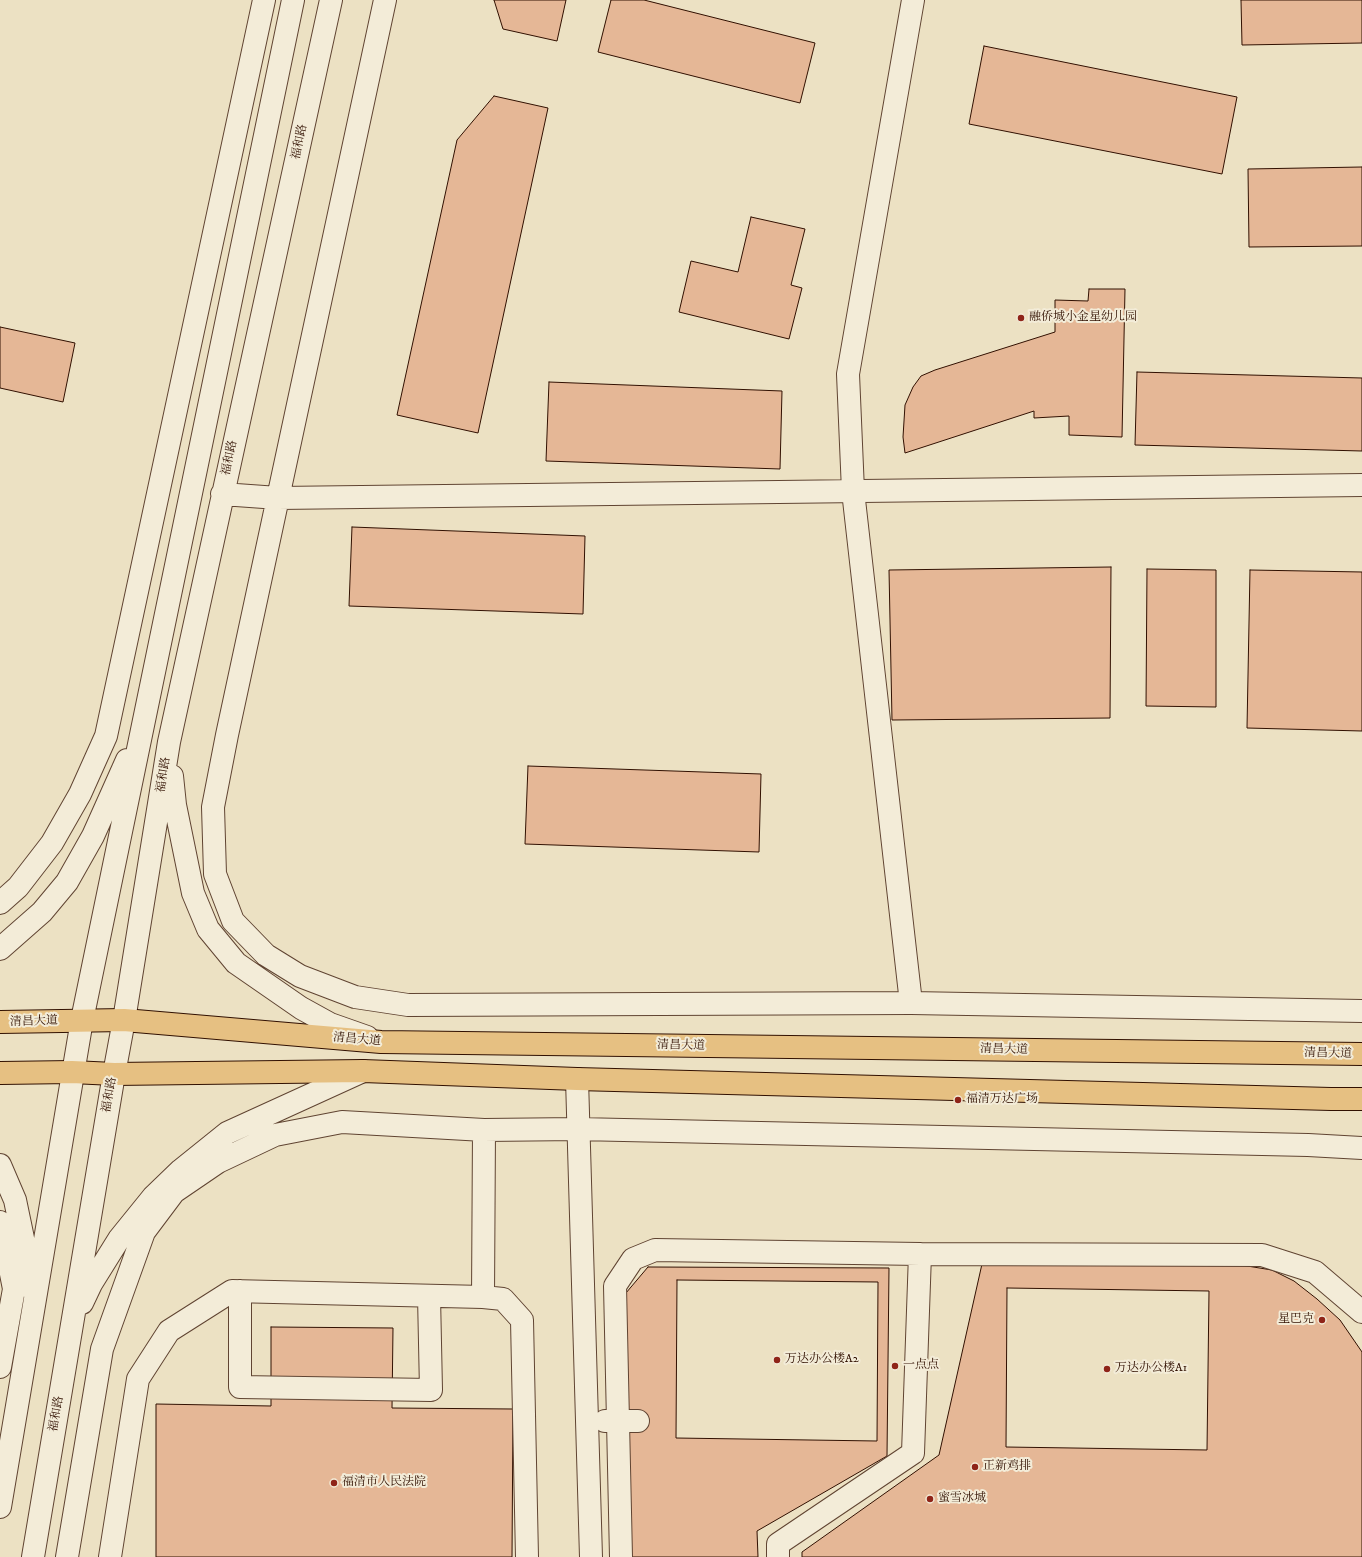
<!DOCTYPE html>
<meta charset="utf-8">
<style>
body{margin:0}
canvas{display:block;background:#ece1c3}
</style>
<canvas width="1362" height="1557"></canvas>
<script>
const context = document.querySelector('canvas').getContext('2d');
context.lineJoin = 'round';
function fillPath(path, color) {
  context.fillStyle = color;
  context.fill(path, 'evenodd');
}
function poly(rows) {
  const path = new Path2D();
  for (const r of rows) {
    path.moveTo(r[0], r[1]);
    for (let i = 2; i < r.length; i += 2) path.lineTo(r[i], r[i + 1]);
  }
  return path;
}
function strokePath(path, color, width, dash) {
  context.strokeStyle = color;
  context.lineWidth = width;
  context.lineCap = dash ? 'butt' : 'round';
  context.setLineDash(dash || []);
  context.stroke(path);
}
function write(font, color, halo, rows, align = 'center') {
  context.font = font + ' "IM FELL DW Pica","Noto Serif SC",serif';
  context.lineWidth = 4;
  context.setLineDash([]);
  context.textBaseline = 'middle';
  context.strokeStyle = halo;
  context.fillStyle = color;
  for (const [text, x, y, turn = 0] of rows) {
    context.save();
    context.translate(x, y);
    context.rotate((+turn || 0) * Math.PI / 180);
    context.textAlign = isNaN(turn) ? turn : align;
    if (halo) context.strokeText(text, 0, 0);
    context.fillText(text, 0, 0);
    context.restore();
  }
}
const building = poly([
 [494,0,566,0,557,41,503,29,494,0],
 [611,0,644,0,815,43,800,103,598,52,611,0],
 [1241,0,1362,0,1362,43,1242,45,1241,0],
 [984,46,1237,97,1222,174,969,124,984,46],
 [494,96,548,108,478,433,397,415,457,140,494,96],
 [1362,167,1362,246,1249,247,1248,169,1362,167],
 [751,217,805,229,791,285,802,288,789,339,679,312,691,261,738,272,751,217],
 [1089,289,1125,289,1122,437,1069,435,1069,416,1034,418,1034,411,905,453,903,437,905,405,913,387,921,376,935,370,1055,332,1055,300,1088,301,1089,289],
 [0,327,75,343,63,402,0,388,0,327],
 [1137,372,1362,378,1362,451,1135,445,1137,372],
 [549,382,782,391,780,469,546,461,549,382],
 [352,527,585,536,583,614,349,606,352,527],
 [1111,567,1110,718,892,720,889,570,1111,567],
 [1147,569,1216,570,1216,707,1146,706,1147,569],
 [1250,570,1362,572,1362,731,1247,728,1250,570],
 [528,766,761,774,759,852,525,844,528,766],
 [982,1264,1241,1265,1272,1270,1294,1281,1317,1299,1340,1320,1362,1352,1362,1557,802,1557,802,1552,939,1455,982,1264],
 [648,1267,889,1268,887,1456,757,1531,758,1557,627,1557,620,1300,648,1267],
 [677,1280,878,1282,877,1441,676,1438,677,1280],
 [1007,1288,1209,1291,1207,1450,1006,1447,1007,1288],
 [271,1327,393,1328,392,1408,513,1409,512,1557,156,1557,156,1404,271,1406,271,1327]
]);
fillPath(building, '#e5b796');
strokePath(building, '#311001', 1);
const minor = poly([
 [385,0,227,735,213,807,215,874,233,921,266,955,300,976,355,997,408,1005,911,1003,1362,1011],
 [222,494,278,498,1362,485],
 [172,776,175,805,193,893,208,929,236,963,301,1008,330,1024,367,1037],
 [0,903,18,887,52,843,80,794,106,736,264,0],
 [0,949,42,912,67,882,93,836,127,760],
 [911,1003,853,491,848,374,913,0],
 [577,1079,591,1557],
 [0,1165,15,1200,25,1248,29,1287],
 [0,1222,3,1233,14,1289,0,1367],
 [240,1291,240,1387,431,1390,429,1296],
 [483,1297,484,1130],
 [82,1303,91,1284,119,1239,153,1197,181,1170,227,1133,363,1071],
 [605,1421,638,1421],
 [0,1507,82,1020,293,0],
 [33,1557,114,1074,124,1020,169,742,331,0],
 [67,1557,102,1349,144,1232,174,1192,218,1162,275,1135,342,1122,484,1130,578,1129,1308,1145,1362,1148],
 [110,1557,138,1379,169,1331,232,1291,483,1297,503,1299,522,1320,527,1557],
 [621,1557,615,1286,633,1259,655,1250,920,1254,1262,1255,1315,1272,1362,1312],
 [778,1557,778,1544,913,1453,920,1254]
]);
const major = poly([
 [0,1022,124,1020,381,1042,1362,1054],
 [0,1073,72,1072,114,1074,363,1071,577,1079,1331,1099,1362,1099]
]);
strokePath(minor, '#604432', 24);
strokePath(major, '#311001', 24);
strokePath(minor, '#f3ecd8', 22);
strokePath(major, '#e6c082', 22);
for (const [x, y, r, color] of [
 [1021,318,4,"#8f2418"],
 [958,1100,4,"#8f2418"],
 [1322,1320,4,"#8f2418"],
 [777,1360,4,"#8f2418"],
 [895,1366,4,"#8f2418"],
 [1107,1369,4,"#8f2418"],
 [975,1467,4,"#8f2418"],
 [334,1483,4,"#8f2418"],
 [930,1499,4,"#8f2418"]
]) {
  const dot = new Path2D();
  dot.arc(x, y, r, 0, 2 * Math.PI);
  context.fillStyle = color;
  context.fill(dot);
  strokePath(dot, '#f3ecd8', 1.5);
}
write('12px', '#311001', '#f3ecd8', [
 ["福和路",300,142,-78],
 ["福和路",230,458,-78],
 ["福和路",164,775,-81],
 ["清昌大道",34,1022,-2],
 ["清昌大道",357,1040,5],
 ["清昌大道",681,1046,1],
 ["清昌大道",1004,1050,1],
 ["清昌大道",1328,1054,1],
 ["福和路",110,1095,-80],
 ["福和路",57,1414,-80]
]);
write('12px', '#311001', '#f3ecd8', [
 ["融侨城小金星幼儿园",1029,318],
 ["福清万达广场",966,1100],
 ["星巴克",1314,1320,"right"],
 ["万达办公楼A2",785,1360],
 ["一点点",903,1366],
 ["万达办公楼A1",1115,1369],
 ["正新鸡排",983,1467],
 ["福清市人民法院",342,1483],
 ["蜜雪冰城",938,1499]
], 'left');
</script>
